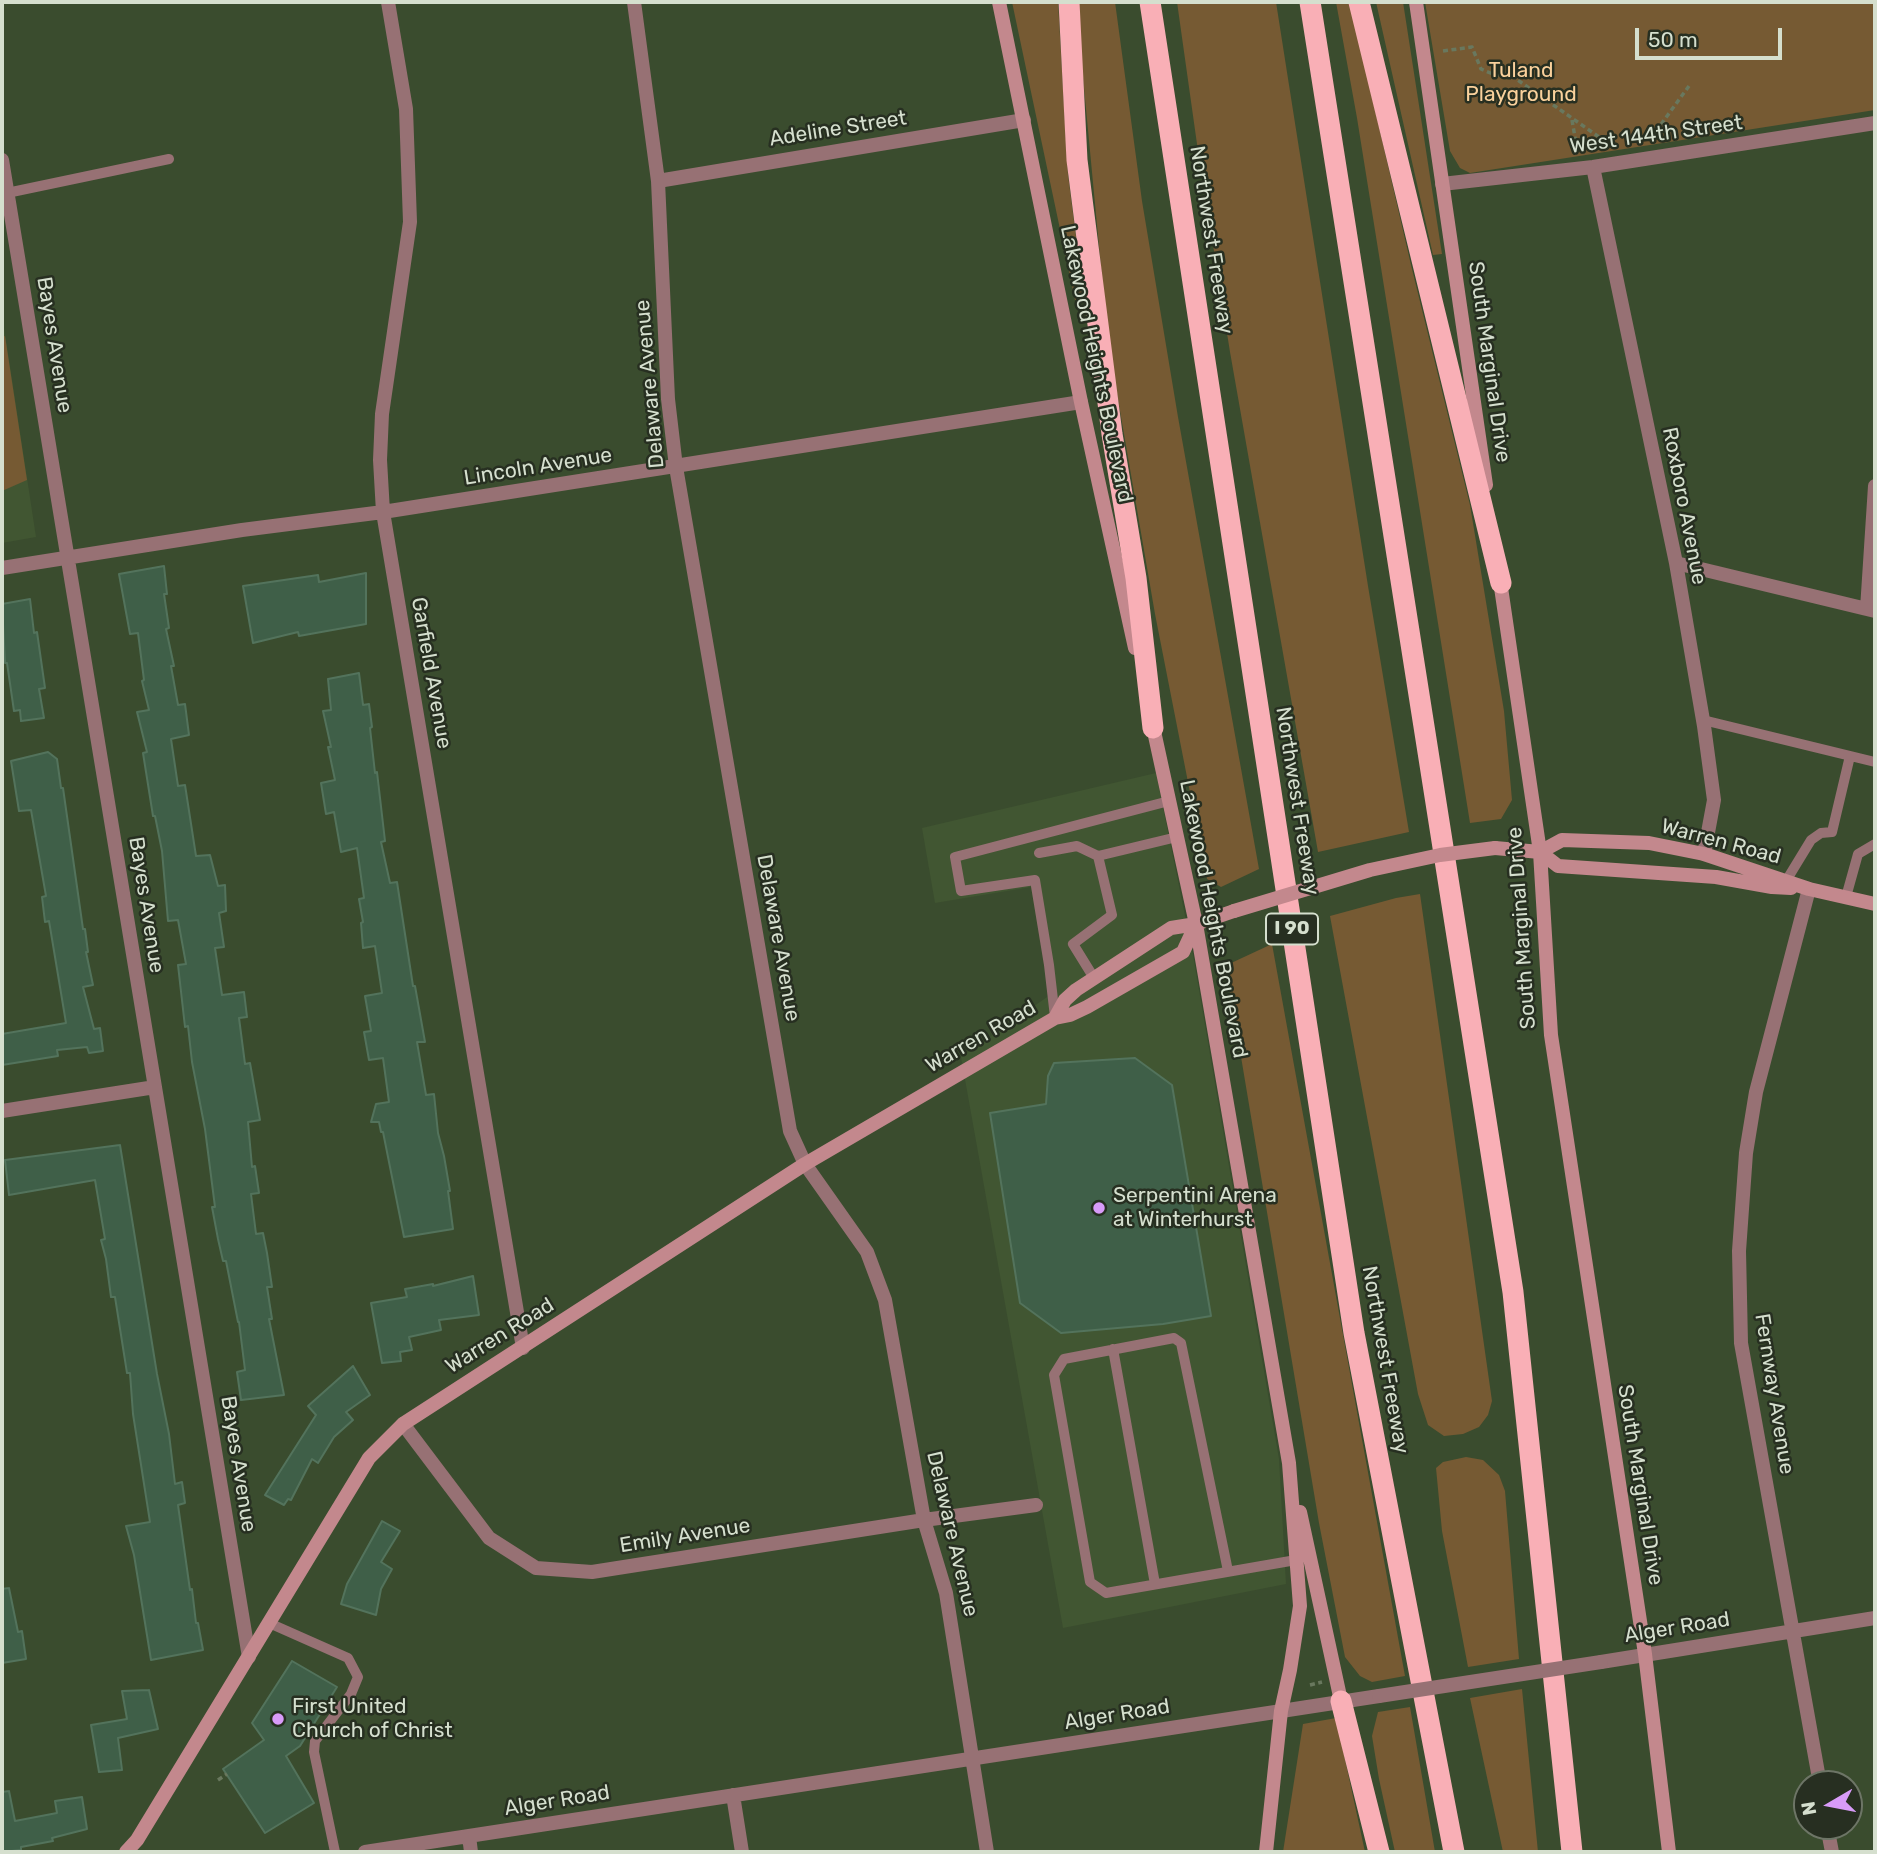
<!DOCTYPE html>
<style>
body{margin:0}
#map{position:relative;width:1877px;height:1854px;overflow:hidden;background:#3a4c2e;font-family:Rubik,sans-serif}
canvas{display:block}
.frame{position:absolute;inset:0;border:4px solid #d5dfce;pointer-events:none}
.north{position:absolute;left:1793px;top:1770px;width:70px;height:70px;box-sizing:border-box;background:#272f21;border:2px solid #6d7566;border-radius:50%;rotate:260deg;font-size:19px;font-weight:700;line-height:28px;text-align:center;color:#d5dfce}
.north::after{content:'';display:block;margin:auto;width:24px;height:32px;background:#d89bf8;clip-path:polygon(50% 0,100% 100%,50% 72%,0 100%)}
.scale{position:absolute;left:1635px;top:28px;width:147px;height:32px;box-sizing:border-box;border:4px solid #d5dfce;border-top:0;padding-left:9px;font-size:21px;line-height:24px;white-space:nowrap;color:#d5dfce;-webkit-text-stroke:5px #272f21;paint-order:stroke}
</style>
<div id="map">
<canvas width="1877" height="1854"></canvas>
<div class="frame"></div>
<div class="north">N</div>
<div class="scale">50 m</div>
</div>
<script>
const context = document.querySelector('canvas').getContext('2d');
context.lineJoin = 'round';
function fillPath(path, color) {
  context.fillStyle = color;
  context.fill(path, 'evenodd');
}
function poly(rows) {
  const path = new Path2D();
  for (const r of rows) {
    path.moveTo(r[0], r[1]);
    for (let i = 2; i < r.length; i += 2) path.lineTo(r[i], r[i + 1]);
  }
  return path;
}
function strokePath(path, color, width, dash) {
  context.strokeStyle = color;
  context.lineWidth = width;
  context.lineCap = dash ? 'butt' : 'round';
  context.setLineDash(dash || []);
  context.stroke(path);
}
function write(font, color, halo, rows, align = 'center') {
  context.font = font + ' Rubik,sans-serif';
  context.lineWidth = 5;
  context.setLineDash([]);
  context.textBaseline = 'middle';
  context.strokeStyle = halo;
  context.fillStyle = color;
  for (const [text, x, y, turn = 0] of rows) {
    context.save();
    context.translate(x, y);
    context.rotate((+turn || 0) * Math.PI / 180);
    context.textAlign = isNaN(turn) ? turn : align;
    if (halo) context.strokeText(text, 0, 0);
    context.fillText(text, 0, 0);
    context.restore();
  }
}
fillPath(poly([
 [2,314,36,537,2,543],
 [1156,773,1193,955,1279,1459,1286,1584,1063,1628,961,1057,1050,995,1031,887,935,903,922,828]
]), '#415632');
fillPath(poly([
 [1012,2,1058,2,1068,175,1084,299,1075,300],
 [1079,2,1115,2,1142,201,1178,417,1259,869,1221,887,1207,879,1155,614,1108,341,1081,56],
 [1177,2,1276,2,1289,85,1368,586,1409,832,1318,852,1230,352,1197,144],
 [1336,2,1350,2,1411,265,1470,505,1504,711,1512,800,1501,819,1470,823,1357,118],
 [1376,2,1403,2,1442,254,1433,255],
 [1425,2,1875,2,1875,110,1470,173,1460,168,1450,151],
 [5,336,27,480,2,491,2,337],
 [1420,894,1492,1401,1488,1415,1479,1427,1463,1434,1444,1436,1428,1425,1418,1394,1330,916,1396,898],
 [1272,944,1405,1676,1372,1682,1360,1676,1345,1657,1319,1523,1230,991,1229,964],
 [1466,1457,1483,1460,1499,1475,1505,1491,1519,1659,1468,1667,1442,1531,1436,1468,1443,1462],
 [1522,1689,1538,1852,1503,1852,1470,1698],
 [1410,1707,1435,1852,1395,1852,1379,1779,1372,1736,1378,1712],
 [1336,1718,1365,1852,1283,1852,1303,1724]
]), '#765a33');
const building = poly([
 [164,566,167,594,164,594,169,628,166,629,174,666,171,666,178,705,185,704,189,735,171,739,178,786,185,785,196,856,210,855,218,886,225,885,226,911,219,913,224,947,215,948,222,995,244,992,247,1017,239,1018,245,1064,250,1063,260,1120,248,1122,252,1167,255,1166,259,1193,251,1194,256,1234,263,1233,267,1253,272,1287,267,1287,272,1319,269,1319,284,1395,241,1400,237,1372,245,1370,239,1322,238,1322,226,1261,223,1261,218,1239,212,1207,215,1207,205,1129,192,1062,188,1026,185,1027,178,965,186,964,178,920,168,921,162,851,155,816,153,816,143,753,147,752,137,712,149,710,142,681,144,680,138,633,130,634,119,574,164,566],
 [366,573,366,624,299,636,298,632,253,643,243,586,318,575,319,582,366,573],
 [30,599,34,633,37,632,45,688,39,689,44,718,21,721,20,710,14,711,7,663,5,663,2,604,30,599],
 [359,673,363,705,369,704,372,727,370,728,375,773,377,772,385,841,381,842,390,883,397,882,413,986,415,986,425,1042,417,1042,426,1095,434,1094,438,1133,444,1156,450,1191,448,1191,453,1229,404,1237,383,1132,381,1132,379,1122,371,1122,376,1104,389,1102,383,1058,369,1060,364,1032,371,1031,365,996,382,993,375,946,363,948,361,923,363,922,359,899,364,898,357,848,341,852,334,812,326,814,321,783,335,780,328,747,331,747,323,711,331,710,328,679,359,673],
 [48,752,57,759,61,788,63,788,83,929,85,929,88,952,86,952,93,985,83,987,94,1029,100,1028,103,1051,89,1053,87,1047,57,1050,58,1056,2,1065,2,1034,66,1023,49,921,45,922,42,897,46,896,31,810,19,811,11,761,48,752],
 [1135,1058,1172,1085,1211,1316,1163,1324,1061,1333,1020,1303,990,1113,1046,1104,1048,1076,1054,1063,1135,1058],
 [120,1145,157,1374,169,1434,175,1484,182,1482,185,1503,178,1505,190,1590,192,1589,196,1623,198,1623,203,1650,151,1660,134,1555,126,1526,150,1522,133,1414,130,1373,127,1373,115,1297,111,1297,106,1259,101,1240,105,1239,95,1180,9,1195,5,1160,120,1145],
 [473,1276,479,1315,439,1320,441,1330,409,1337,412,1350,400,1352,401,1361,382,1363,371,1303,407,1297,405,1289,433,1284,433,1286,473,1276],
 [353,1366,370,1395,346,1412,353,1420,334,1437,318,1463,312,1459,291,1500,288,1499,284,1505,265,1495,316,1415,308,1406,353,1366],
 [382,1521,400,1531,381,1562,392,1569,381,1589,376,1615,341,1604,347,1584,382,1521],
 [9,1588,18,1632,22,1631,26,1659,2,1663,2,1589,9,1588],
 [292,1661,337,1687,300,1746,286,1756,314,1803,265,1833,223,1769,264,1740,252,1723,292,1661],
 [149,1690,158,1729,118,1738,122,1770,99,1772,91,1725,127,1719,122,1691,149,1690],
 [9,1791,15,1821,57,1813,55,1801,82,1797,87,1829,52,1838,53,1841,21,1847,21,1850,2,1852,2,1792,9,1791]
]);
fillPath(building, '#3f5f48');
strokePath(building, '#53735c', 2);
strokePath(poly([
 [1443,51,1472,47,1481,69,1495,75,1509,74,1609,144],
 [1572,120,1577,149],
 [1651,138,1689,86],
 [1310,1685,1322,1682],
 [218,1780,227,1774]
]), '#69785e', 3.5, [5, 3.5]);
strokePath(poly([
 [7,193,169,159],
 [1703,720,1875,762],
 [1039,853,1077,846,1098,856],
 [1786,881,1811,840,1821,833,1832,832,1850,756],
 [1846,897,1858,854,1875,844],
 [1094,978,1073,944,1112,915,1098,856,1177,837],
 [1055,1017,1049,965,1035,880,961,891,955,857,1169,801],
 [1113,1349,1155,1584],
 [1228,1571,1181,1343,1174,1338,1064,1359,1054,1375,1090,1582,1106,1593,1296,1560],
 [269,1623,348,1658,358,1677,351,1694,315,1741,314,1752,335,1852]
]), '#977174', 10);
strokePath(poly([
 [388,2,406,109,410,222,382,414,380,460,383,512,523,1348],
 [634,2,658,181,668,399,676,467,790,1131,805,1164,867,1252,885,1300,924,1520,946,1593,987,1852],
 [2,160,249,1657],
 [1593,167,1676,563,1704,726,1714,800,1704,854],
 [658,181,1024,120],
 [1442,184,1593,167,1875,123],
 [1676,563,1875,611],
 [2,568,242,530,383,512,1081,402],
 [1867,609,1875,486],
 [1809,889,1756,1092,1746,1153,1739,1251,1741,1343,1820,1784],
 [2,1111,155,1087],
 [403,1424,489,1538,536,1568,592,1572,924,1520,1036,1505],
 [1601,1662,1875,1618],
 [733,1795,742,1852],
 [1827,1826,1832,1852],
 [469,1836,471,1852],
 [365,1852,1379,1696]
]), '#977174', 14);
strokePath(poly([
 [999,2,1081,402,1135,648],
 [1416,2,1486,485],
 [1499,574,1540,852,1551,1035,1645,1654,1669,1852],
 [1152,722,1196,924,1289,1463,1300,1606,1290,1670,1281,1711,1266,1852],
 [1495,848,1540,852,1562,840,1649,843,1704,854,1809,889,1875,904],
 [1540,852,1558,866,1716,877,1772,887,1791,888],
 [1055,1018,1065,1000,1076,990,1171,928,1196,924,1234,911],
 [1300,1512,1341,1701],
 [126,1852,137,1840,369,1458,403,1424,805,1164,1055,1018,1070,1015,1087,1007,1183,952,1196,924]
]), '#c3888d', 14);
strokePath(poly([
 [1069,2,1077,160,1112,434,1136,578,1153,728],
 [1150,2,1354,1333,1454,1852],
 [1310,2,1513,1292,1572,1852],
 [1359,2,1501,583],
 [1341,1701,1379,1852]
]), '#f9afb6', 21);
strokePath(poly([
 [1379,1696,1601,1662]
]), '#977174', 14);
strokePath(poly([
 [1234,911,1370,870,1440,855,1495,848]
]), '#c3888d', 14);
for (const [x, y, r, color] of [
 [1099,1208,7,"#d89bf8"],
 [278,1719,7,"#d89bf8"]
]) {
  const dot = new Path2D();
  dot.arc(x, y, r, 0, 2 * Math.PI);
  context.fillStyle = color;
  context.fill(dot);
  strokePath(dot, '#272f21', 2.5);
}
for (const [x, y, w] of [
 [1292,929,52]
]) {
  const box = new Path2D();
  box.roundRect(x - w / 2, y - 15.5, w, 31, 5);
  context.fillStyle = '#272f21';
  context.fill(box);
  strokePath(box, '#d5dfce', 2);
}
write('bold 19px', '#d5dfce', null, [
 ["I 90",1292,929]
]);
write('21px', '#fad19c', '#272f21', [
 ["Tuland",1521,71],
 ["Playground",1521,95]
]);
write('21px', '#d5dfce', '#272f21', [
 ["Adeline Street",838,129,-9],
 ["West 144th Street",1656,135,-8],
 ["Northwest Freeway",1211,240,81],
 ["Bayes Avenue",54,345,81],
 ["South Marginal Drive",1489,362,82],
 ["Lakewood Heights Boulevard",1096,364,78],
 ["Delaware Avenue",650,384,-95],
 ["Lincoln Avenue",538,467,-9],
 ["Roxboro Avenue",1684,506,79],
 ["Garfield Avenue",431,673,80],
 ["Northwest Freeway",1297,801,81],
 ["Warren Road",1721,842,15],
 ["Bayes Avenue",146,905,81],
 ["Lakewood Heights Boulevard",1213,919,79],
 ["South Marginal Drive",1522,928,-94],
 ["Delaware Avenue",778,938,80],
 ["Warren Road",981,1037,-30],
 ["Warren Road",500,1336,-32],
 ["Northwest Freeway",1385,1360,80],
 ["Fernway Avenue",1774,1394,81],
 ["Bayes Avenue",238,1464,81],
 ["South Marginal Drive",1640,1485,81],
 ["Delaware Avenue",952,1534,77],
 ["Emily Avenue",685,1536,-9],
 ["Alger Road",1677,1628,-9],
 ["Alger Road",1117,1715,-9],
 ["Alger Road",557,1801,-9]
]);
write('21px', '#d5dfce', '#272f21', [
 ["Serpentini Arena",1113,1196],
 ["at Winterhurst",1113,1220],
 ["First United",292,1707],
 ["Church of Christ",292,1731]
], 'left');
</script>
